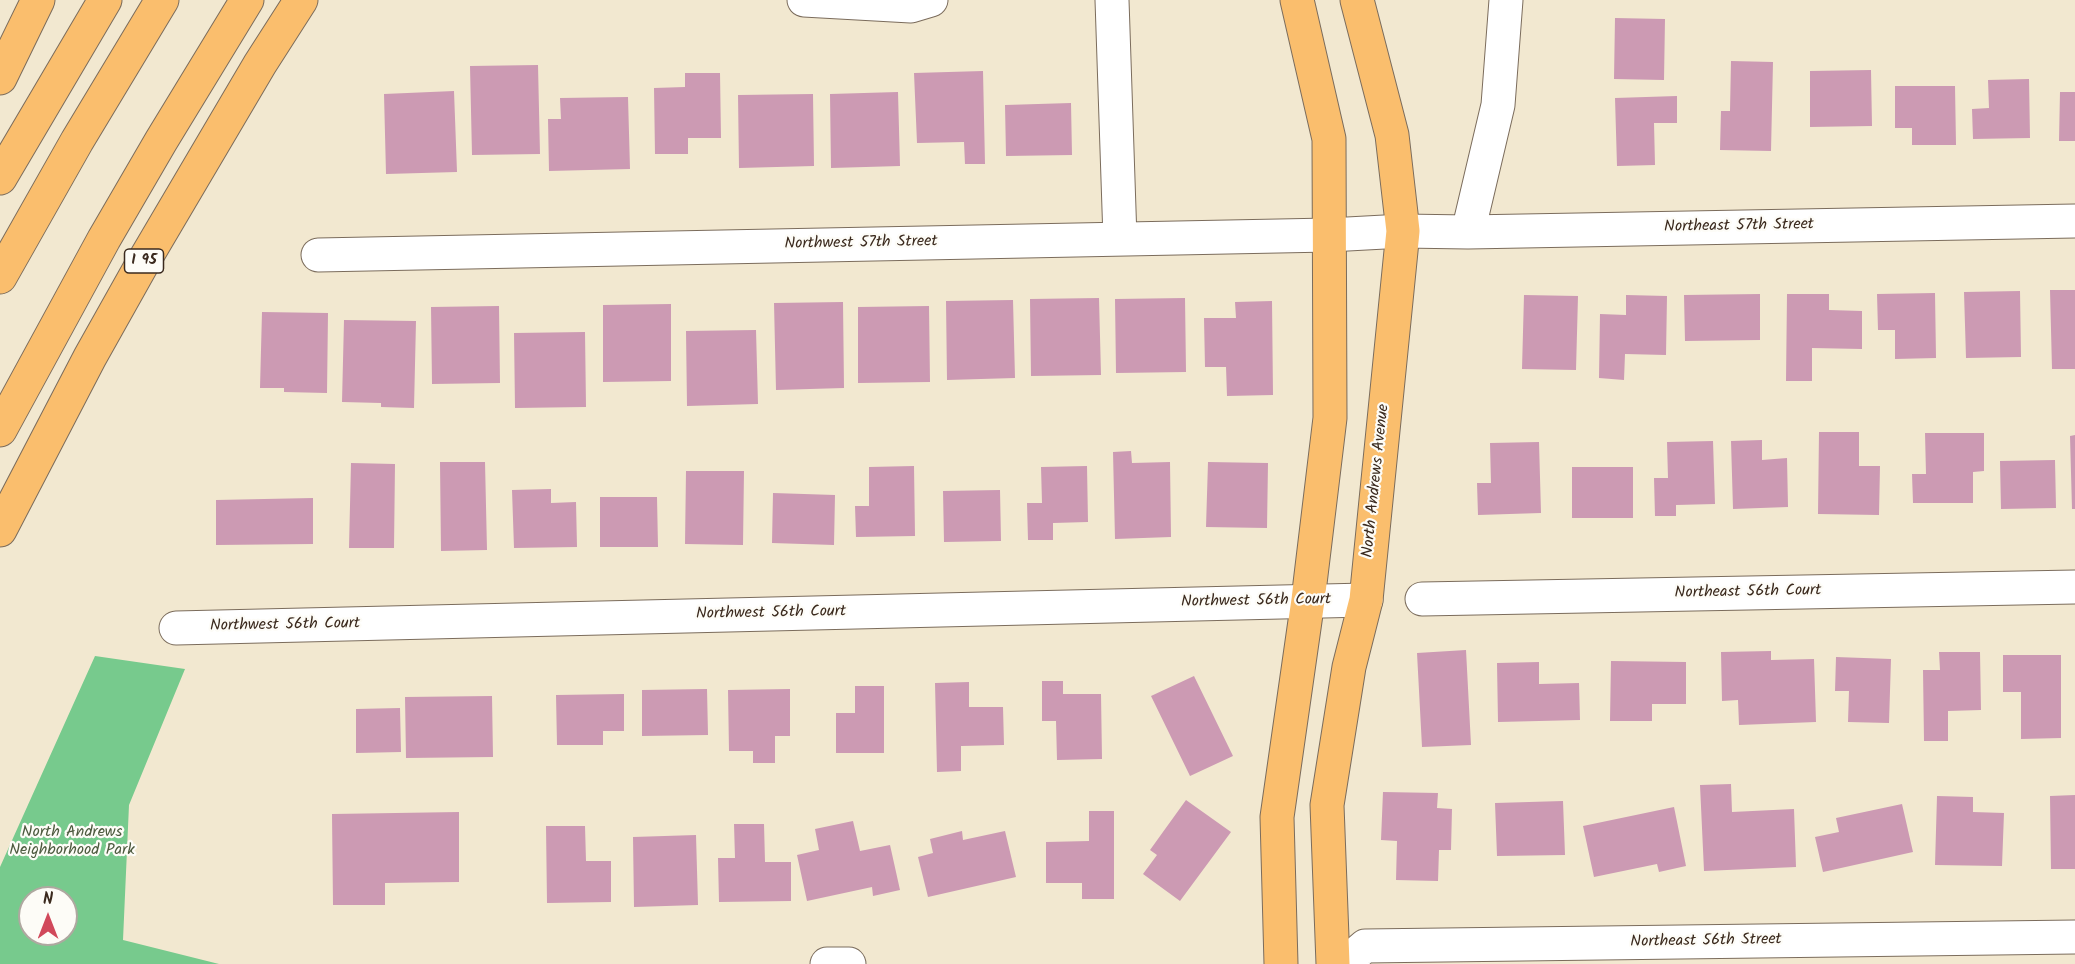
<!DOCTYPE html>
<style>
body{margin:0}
#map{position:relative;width:2075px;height:964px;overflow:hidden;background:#f2e8d0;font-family:Kalam,sans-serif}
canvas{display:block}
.north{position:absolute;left:18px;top:886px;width:60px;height:60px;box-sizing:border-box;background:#fdfcf7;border:2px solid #afa8a0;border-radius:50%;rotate:0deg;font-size:16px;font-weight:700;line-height:24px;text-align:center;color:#3b2a1e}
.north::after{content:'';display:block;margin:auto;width:21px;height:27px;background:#d1495b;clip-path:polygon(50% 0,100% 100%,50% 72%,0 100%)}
</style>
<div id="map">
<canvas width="2075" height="964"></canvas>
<div class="north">N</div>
</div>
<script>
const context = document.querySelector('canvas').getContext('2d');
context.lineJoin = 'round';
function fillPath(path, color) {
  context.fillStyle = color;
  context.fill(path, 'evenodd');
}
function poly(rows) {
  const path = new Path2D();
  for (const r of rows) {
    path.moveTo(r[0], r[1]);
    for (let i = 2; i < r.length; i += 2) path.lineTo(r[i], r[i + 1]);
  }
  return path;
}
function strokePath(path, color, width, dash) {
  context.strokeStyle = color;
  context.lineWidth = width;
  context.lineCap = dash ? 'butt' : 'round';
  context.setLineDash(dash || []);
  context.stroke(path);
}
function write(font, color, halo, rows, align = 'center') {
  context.font = font + ' Kalam,sans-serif';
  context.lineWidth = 4.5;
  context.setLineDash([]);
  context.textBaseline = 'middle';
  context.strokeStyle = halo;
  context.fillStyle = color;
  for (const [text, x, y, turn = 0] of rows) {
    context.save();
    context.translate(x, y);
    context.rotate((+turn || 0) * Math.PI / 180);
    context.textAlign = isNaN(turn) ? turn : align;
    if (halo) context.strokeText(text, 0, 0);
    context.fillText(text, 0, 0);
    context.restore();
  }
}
fillPath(poly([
 [95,656,185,669,129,805,123,940,219,964,0,964,0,867],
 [30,898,66,898,66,934,30,934]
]), '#77ca8d');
fillPath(poly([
 [1615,18,1665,19,1664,80,1614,79],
 [1731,61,1773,62,1771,151,1720,150,1721,111,1730,111],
 [538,65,540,154,472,155,470,66],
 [1871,70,1872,126,1810,127,1810,71],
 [983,71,985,164,965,164,964,142,917,143,914,73],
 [685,73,720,73,721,138,688,138,688,154,655,154,654,88,685,87],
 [2029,79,2030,138,1973,139,1972,109,1989,108,1988,80],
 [1895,86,1955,86,1956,145,1912,145,1912,128,1895,128],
 [454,91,457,172,386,174,384,94],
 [898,92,900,166,831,168,830,94],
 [2060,92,2075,92,2075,141,2059,141],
 [813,94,814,166,739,168,738,95],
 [1677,96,1677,123,1654,123,1655,165,1617,166,1615,98],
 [628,97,630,169,549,171,548,119,561,119,560,98],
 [1071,103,1072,155,1006,156,1005,105],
 [2050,290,2075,290,2075,369,2052,369],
 [2020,291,2021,357,1966,358,1964,292],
 [1935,293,1936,358,1895,359,1895,330,1878,330,1877,294],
 [1760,294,1760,340,1685,341,1684,295],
 [1787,294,1829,294,1829,310,1862,311,1862,349,1812,348,1812,381,1786,381],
 [1524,295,1578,296,1576,370,1522,369],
 [1626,295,1667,296,1666,355,1625,354,1624,380,1599,378,1600,314,1626,315],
 [1099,298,1101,375,1031,376,1030,299],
 [1185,298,1186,372,1116,373,1115,299],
 [1013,300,1015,378,947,380,946,301],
 [1272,301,1273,395,1227,396,1226,367,1205,367,1204,318,1236,318,1235,302],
 [843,302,844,388,776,390,774,303],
 [671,304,671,381,603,382,603,305],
 [499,306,500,383,432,384,431,307],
 [929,306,930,382,858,383,858,307],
 [262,312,328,313,327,393,284,392,284,388,260,388],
 [344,320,416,321,414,408,381,407,381,403,342,402],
 [756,330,758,404,687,406,686,331],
 [585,332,586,407,515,408,514,333],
 [1819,432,1859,432,1859,466,1880,466,1879,515,1818,514],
 [1925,433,1984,433,1984,471,1973,472,1973,503,1913,503,1912,474,1926,474],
 [2075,435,2075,509,2072,509,2070,436],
 [1762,440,1762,460,1787,458,1788,507,1733,509,1731,441],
 [1713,441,1715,504,1676,505,1676,516,1655,516,1654,478,1668,478,1667,442],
 [1539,442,1541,513,1478,515,1477,483,1491,483,1490,443],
 [1131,451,1132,463,1170,462,1171,537,1115,539,1113,452],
 [2055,460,2056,508,2001,509,2000,461],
 [440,462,485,462,487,550,441,551],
 [1208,462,1268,463,1267,528,1206,527],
 [351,463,395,464,394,548,349,548],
 [914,466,915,536,856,537,855,506,869,506,869,467],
 [1087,466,1088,522,1053,523,1053,540,1028,540,1027,503,1042,503,1041,467],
 [1572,467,1633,467,1633,518,1572,518],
 [686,471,744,471,743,545,685,544],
 [551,489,551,503,576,502,577,547,514,548,512,490],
 [1000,490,1001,541,944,542,943,491],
 [773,493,835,495,834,545,772,543],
 [600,497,657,497,658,547,600,547],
 [313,498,313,544,216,545,216,500],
 [1466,650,1471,745,1422,747,1417,653],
 [1771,651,1771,660,1814,659,1816,722,1739,725,1738,700,1722,701,1721,652],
 [1939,652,1980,652,1981,710,1948,711,1948,741,1924,741,1923,670,1940,670],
 [2003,655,2061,655,2061,738,2021,739,2021,692,2003,692],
 [1836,657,1891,659,1889,723,1848,722,1849,691,1835,691],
 [1611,661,1686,662,1686,704,1652,704,1652,721,1610,721],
 [1539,662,1539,684,1579,683,1580,720,1498,722,1497,663],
 [1194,676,1233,756,1190,776,1151,696],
 [1042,681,1063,681,1063,694,1101,694,1102,759,1057,760,1056,721,1042,721],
 [969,682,969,707,1003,707,1004,745,961,746,961,771,937,772,935,683],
 [855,686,884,686,884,753,836,753,836,713,855,713],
 [707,689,708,735,642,736,642,690],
 [790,689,790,736,775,736,775,763,753,763,753,751,729,751,728,690],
 [624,694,624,731,603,731,603,745,557,745,556,695],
 [492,696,493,757,406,758,405,697],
 [400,708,401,752,356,753,356,709],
 [1731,784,1732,812,1794,809,1796,867,1704,871,1700,785],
 [1383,792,1438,793,1437,808,1452,809,1451,850,1439,850,1438,881,1396,880,1397,841,1381,840],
 [2075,795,2075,869,2051,869,2050,796],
 [1937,796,1973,797,1973,812,2004,813,2002,866,1935,865],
 [1186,800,1231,832,1180,901,1143,874,1157,855,1150,850],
 [1563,801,1565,855,1497,856,1495,803],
 [1902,804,1913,852,1823,872,1815,837,1839,832,1836,818],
 [1674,807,1686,866,1659,872,1657,864,1594,877,1583,826],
 [1089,811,1114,811,1114,899,1082,899,1082,883,1046,883,1046,842,1089,841],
 [459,812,459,882,385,883,385,905,333,905,332,814],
 [853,821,860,851,890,845,900,890,873,896,872,887,807,901,797,855,819,850,815,829],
 [734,824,764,824,765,862,791,862,791,901,719,902,718,858,735,858],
 [546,826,585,826,586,861,611,861,611,902,547,903],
 [962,831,963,840,1005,831,1016,877,928,897,918,857,933,853,930,839],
 [696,835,698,905,634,907,633,837]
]), '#cc9ab3');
const minor = poly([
 [804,0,911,6,931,0],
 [1112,0,1120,239],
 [1468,232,1498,105,1506,0],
 [318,255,1329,235,1403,231,1468,232,2075,221],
 [1422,599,2075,587],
 [176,628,1366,600],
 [827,964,849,964],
 [1344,964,1365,946,2075,937]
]);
const major = poly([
 [1281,964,1277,817,1308,600,1330,418,1329,139,1297,0],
 [1333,964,1327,805,1349,667,1366,600,1403,231,1392,135,1357,0]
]);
const highway = poly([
 [0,78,38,0],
 [0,178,105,0],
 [0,277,77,141,162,0],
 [0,430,104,239,161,141,247,0],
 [0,530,90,357,145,259,260,64,301,0]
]);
strokePath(minor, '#7b6c5c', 35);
strokePath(major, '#7b6c5c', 35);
strokePath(highway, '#7b6c5c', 35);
strokePath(minor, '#fff', 33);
strokePath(major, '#fabe6d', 33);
strokePath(highway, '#fabe6d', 33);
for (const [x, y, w] of [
 [144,261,39]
]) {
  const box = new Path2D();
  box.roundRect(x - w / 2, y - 12, w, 24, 4.5);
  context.fillStyle = '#fdfcf7';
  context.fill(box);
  strokePath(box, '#3b2a1e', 1.5);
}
write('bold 15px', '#3b2a1e', null, [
 ["I 95",144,261]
]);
write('16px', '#3b2a1e', '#fdfcf7', [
 ["Northeast 57th Street",1739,227,-1],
 ["Northwest 57th Street",861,244,-1],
 ["North Andrews Avenue",1377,481,-84],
 ["Northeast 56th Court",1748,593,-1],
 ["Northwest 56th Court",1256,602,-1],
 ["Northwest 56th Court",771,614,-1],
 ["Northwest 56th Court",285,626,-1],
 ["Northeast 56th Street",1706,942,-1]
]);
write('16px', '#4d5a3f', '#fdfcf7', [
 ["North Andrews",72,833],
 ["Neighborhood Park",72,851]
]);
</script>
